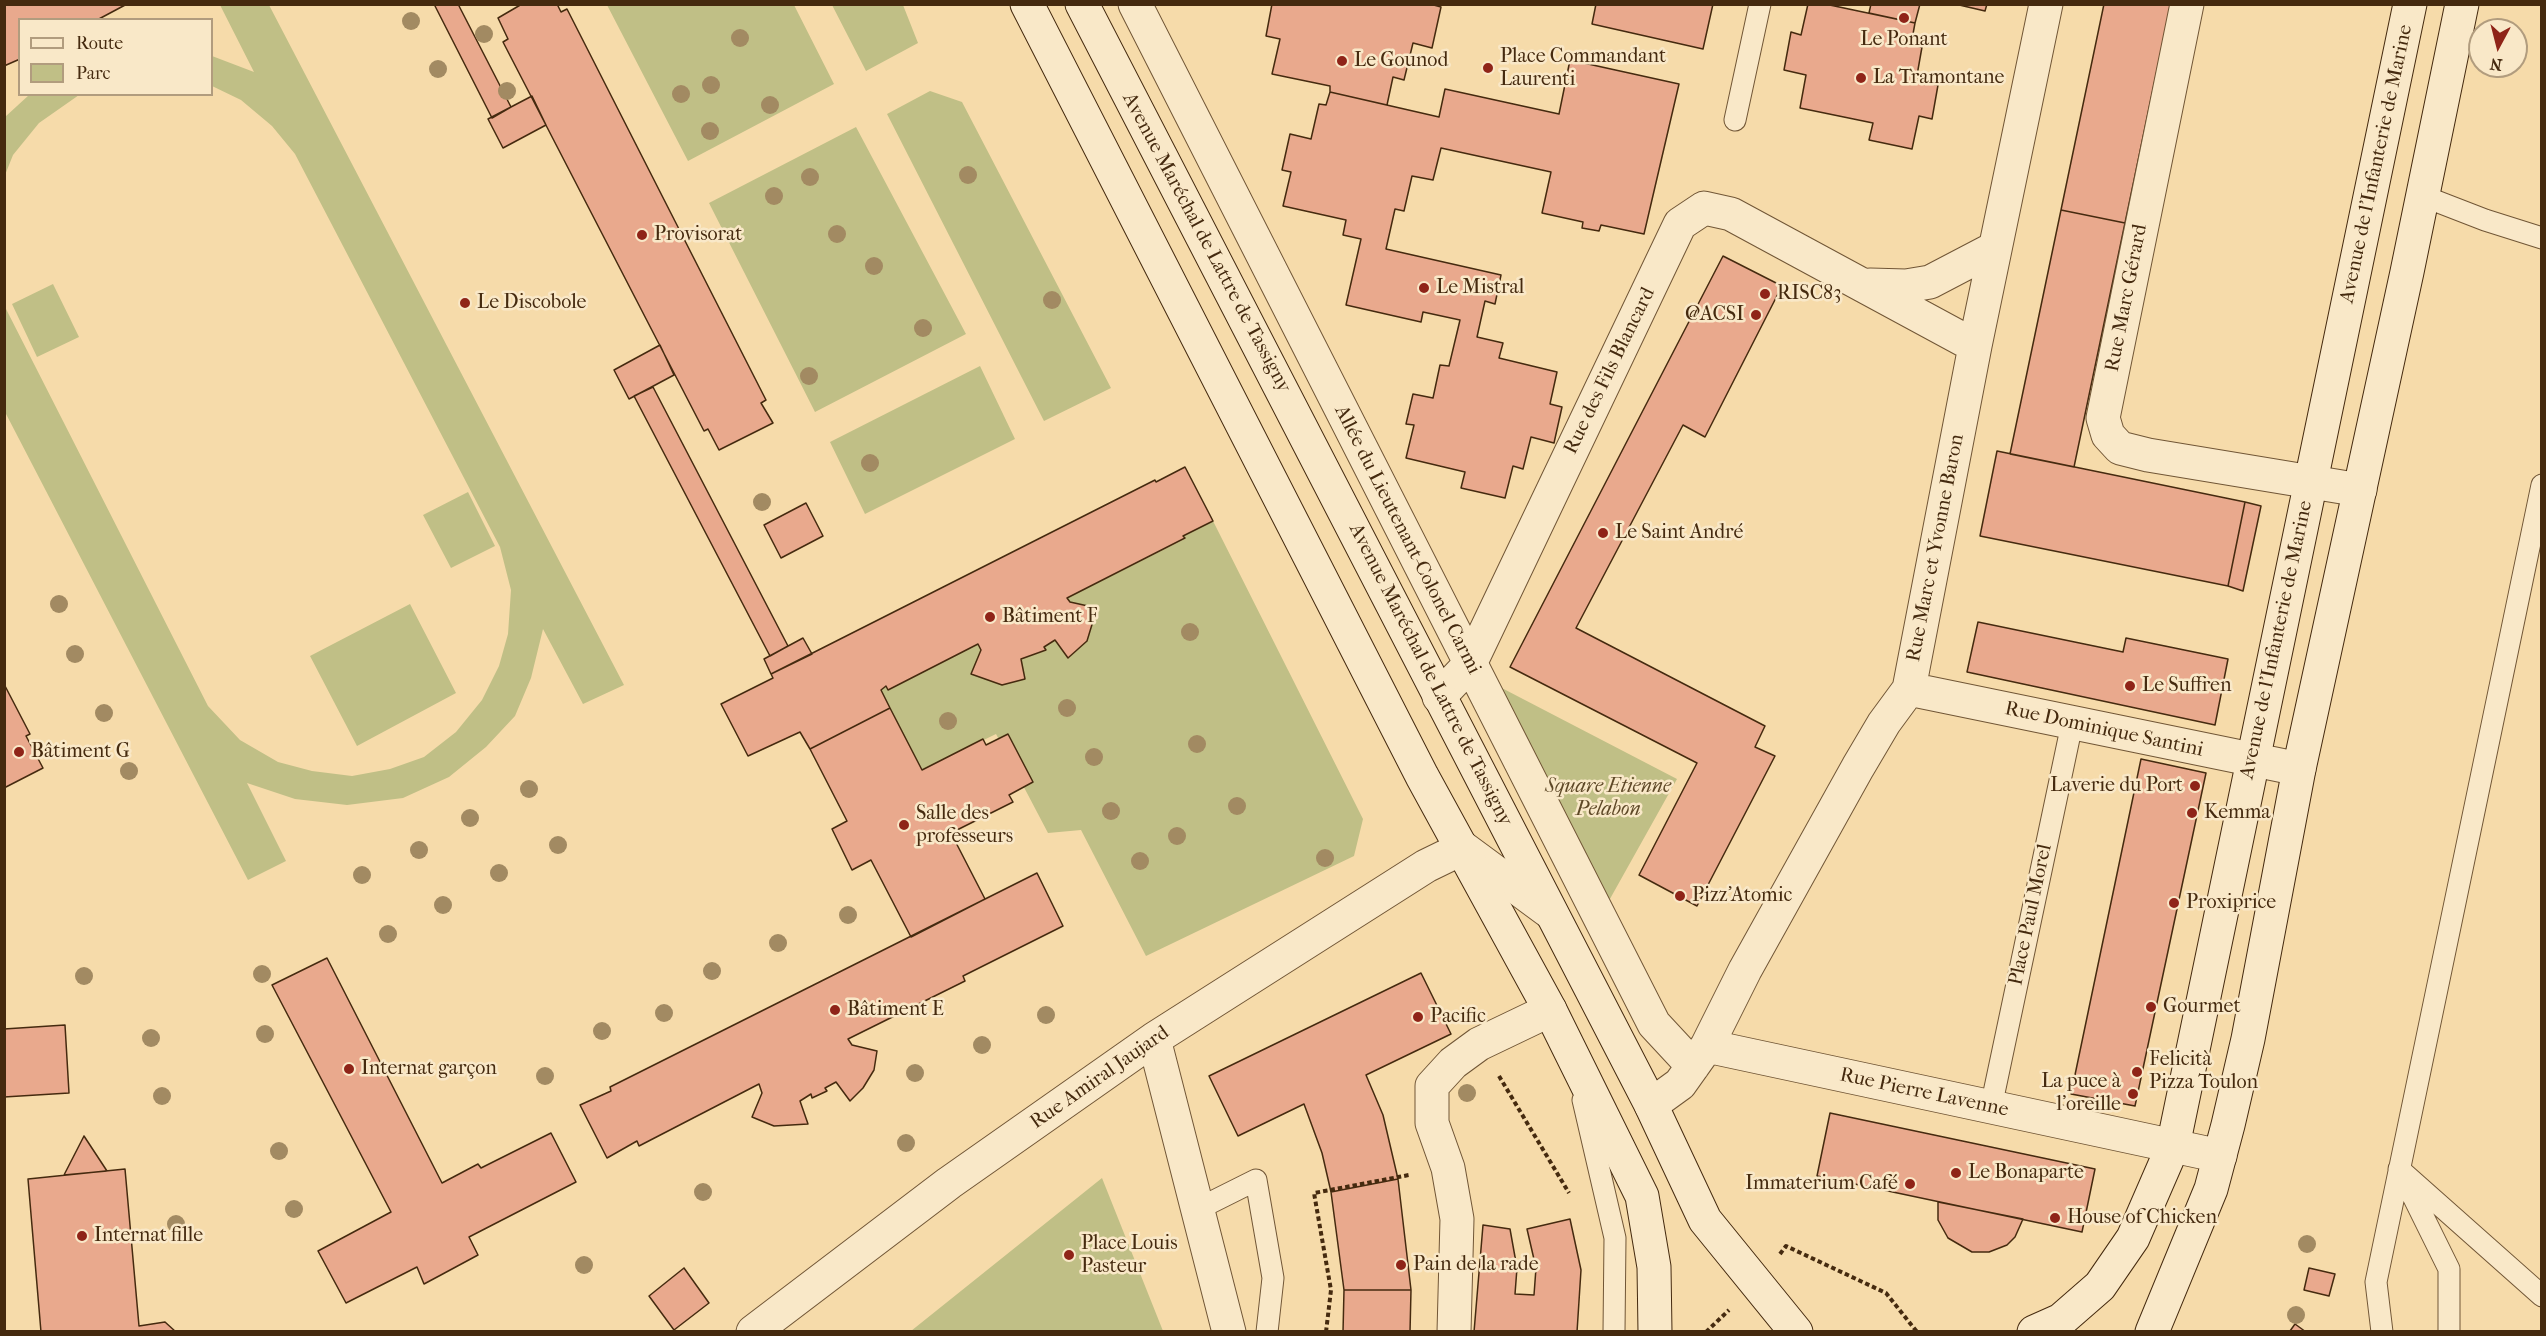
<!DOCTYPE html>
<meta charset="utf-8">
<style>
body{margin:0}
#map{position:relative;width:2546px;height:1336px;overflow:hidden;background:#f6dbaa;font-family:"IM FELL French Canon",serif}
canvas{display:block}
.frame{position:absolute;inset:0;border:6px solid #452a0f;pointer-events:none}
.legend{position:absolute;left:18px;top:18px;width:195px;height:78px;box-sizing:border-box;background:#f9e8c8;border:2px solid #b19c7e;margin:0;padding:8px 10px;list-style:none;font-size:18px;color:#452a0f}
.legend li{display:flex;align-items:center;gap:12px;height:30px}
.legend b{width:30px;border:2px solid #b19c7e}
.north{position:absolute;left:2468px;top:18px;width:60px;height:60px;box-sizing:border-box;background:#f9e8c8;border:2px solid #b19c7e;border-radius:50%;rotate:187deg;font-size:16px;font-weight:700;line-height:24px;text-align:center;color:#452a0f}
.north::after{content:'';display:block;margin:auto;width:21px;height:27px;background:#8f2418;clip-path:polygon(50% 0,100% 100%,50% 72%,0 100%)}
</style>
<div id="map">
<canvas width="2546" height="1336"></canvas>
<div class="frame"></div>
<ul class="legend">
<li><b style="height:8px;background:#f9e8c8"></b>Route</li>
<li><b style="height:16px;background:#c0bf86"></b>Parc</li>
</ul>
<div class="north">N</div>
</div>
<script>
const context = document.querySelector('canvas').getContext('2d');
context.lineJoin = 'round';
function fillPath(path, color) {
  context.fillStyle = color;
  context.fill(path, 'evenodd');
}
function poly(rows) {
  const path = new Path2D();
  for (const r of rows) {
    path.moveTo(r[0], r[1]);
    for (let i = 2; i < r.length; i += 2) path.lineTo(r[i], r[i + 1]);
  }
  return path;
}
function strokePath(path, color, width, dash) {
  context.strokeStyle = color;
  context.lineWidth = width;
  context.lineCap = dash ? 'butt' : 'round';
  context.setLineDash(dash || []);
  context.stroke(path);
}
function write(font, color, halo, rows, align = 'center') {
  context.font = font + ' "IM FELL French Canon",serif';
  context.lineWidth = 5;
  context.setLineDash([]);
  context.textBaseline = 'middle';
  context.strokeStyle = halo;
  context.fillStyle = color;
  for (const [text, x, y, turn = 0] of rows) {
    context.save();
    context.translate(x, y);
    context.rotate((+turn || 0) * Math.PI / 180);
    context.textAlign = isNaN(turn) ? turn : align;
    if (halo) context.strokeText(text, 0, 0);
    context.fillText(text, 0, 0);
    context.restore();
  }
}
fillPath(poly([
 [220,5,269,5,624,685,583,704,543,629,531,678,515,716,486,747,449,777,403,798,347,805,295,799,247,783,286,861,248,880,5,412,5,307,208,706,240,740,278,762,312,771,352,776,390,769,424,757,456,732,482,700,499,666,508,634,511,590,500,547,295,154,272,126,241,100,212,86,212,56,254,72],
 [607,5,794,5,834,84,688,161],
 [832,5,903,5,918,43,866,71],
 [930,91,962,102,1111,388,1044,421,887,114],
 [29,95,79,95,39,123,13,155,5,175,5,117],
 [856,127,966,334,815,412,709,203],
 [53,284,79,337,37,357,12,304],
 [980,366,1015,439,865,514,830,442],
 [468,492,495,546,451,568,423,515],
 [1213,521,1363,819,1354,856,1146,956,1081,830,1048,833,996,734,922,770,881,690,886,686,888,690,978,644,981,650,971,674,1002,685,1024,679,1021,659,1045,651,1044,647,1055,640,1069,658,1087,641,1097,609,1070,602,1067,598,1185,539,1183,536],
 [410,604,456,693,357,746,310,656],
 [1496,685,1677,779,1606,906],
 [1102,1178,1163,1331,911,1331]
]), '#c0bf86');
const building = poly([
 [4,4,127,4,97,20,20,20,20,59,4,66,4,4],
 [434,4,458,4,511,107,492,118,434,4],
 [522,4,557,4,561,12,567,9,766,400,761,403,773,423,719,450,708,429,704,431,503,42,508,39,498,18,522,4],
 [1272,4,1430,4,1441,7,1432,48,1413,43,1404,80,1393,77,1387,105,1330,92,1330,86,1272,74,1280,39,1266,36,1272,4],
 [1596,4,1713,4,1703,49,1592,24,1596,4],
 [1808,4,1825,4,1915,23,1911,45,1922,47,1916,81,1938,85,1932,119,1919,116,1912,149,1869,140,1873,123,1800,108,1806,75,1784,70,1791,32,1801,35,1808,4],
 [1871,4,1920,4,1915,23,1869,13,1871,4],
 [1955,4,1987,4,1985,11,1955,4],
 [2104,4,2171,4,2125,223,2061,210,2104,4],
 [1570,60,1679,84,1644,234,1601,225,1599,231,1582,228,1583,222,1542,213,1551,172,1441,148,1433,180,1412,176,1404,211,1395,209,1386,249,1501,275,1495,304,1485,301,1477,337,1503,343,1499,358,1557,372,1550,404,1562,407,1554,443,1531,437,1523,469,1513,466,1505,498,1461,488,1465,472,1406,458,1414,425,1406,424,1413,394,1433,398,1440,365,1449,366,1460,320,1423,312,1421,322,1346,305,1361,239,1343,235,1346,220,1283,206,1291,172,1282,170,1290,134,1311,139,1319,104,1326,105,1330,92,1439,117,1445,89,1559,114,1570,60],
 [532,96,546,125,503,148,488,119,532,96],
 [2061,210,2125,223,2074,467,2010,454,2061,210],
 [1723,256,1782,286,1705,437,1683,425,1576,628,1765,726,1755,747,1775,756,1697,906,1639,875,1697,763,1510,667,1723,256],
 [660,345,674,375,629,399,614,370,660,345],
 [653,387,788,646,770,656,634,396,653,387],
 [1997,451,2245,502,2228,586,1980,536,1997,451],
 [1185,467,1213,521,1183,536,1185,538,1067,598,1070,602,1097,608,1087,641,1068,658,1055,640,1044,647,1046,650,1021,659,1025,679,1002,685,971,674,981,650,978,644,888,690,886,686,881,690,890,708,810,749,800,732,748,756,721,704,773,678,771,674,1155,480,1156,482,1185,467],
 [2245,502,2261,506,2243,591,2228,586,2245,502],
 [806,503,823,536,781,558,764,525,806,503],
 [1978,622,2123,652,2126,638,2228,659,2215,725,1967,672,1978,622],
 [803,638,812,654,771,674,764,659,803,638],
 [4,684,30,734,26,736,43,768,4,788,4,684],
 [890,708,922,770,983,739,986,745,1008,734,1033,782,1009,795,1013,802,951,833,985,899,911,937,871,860,852,870,832,829,847,821,810,749,890,708],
 [2141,759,2206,773,2135,1106,2071,1094,2141,759],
 [1037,873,1063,926,963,976,965,981,848,1039,852,1045,877,1051,874,1070,863,1088,850,1101,836,1082,825,1088,827,1091,812,1098,811,1094,800,1101,808,1124,774,1126,752,1117,762,1093,759,1084,639,1146,637,1141,607,1158,580,1105,611,1091,610,1087,1037,873],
 [327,958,442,1183,478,1164,481,1168,551,1133,576,1182,469,1237,478,1255,439,1276,424,1284,417,1267,346,1303,318,1251,391,1212,272,985,327,958],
 [1421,973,1451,1034,1366,1075,1383,1115,1398,1179,1331,1192,1322,1153,1304,1104,1238,1136,1209,1076,1421,973],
 [65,1025,69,1093,4,1097,4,1029,65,1025],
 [1830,1113,2095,1169,2082,1232,1817,1176,1830,1113],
 [84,1136,107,1171,64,1175,84,1136],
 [125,1169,139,1326,165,1322,176,1332,41,1332,28,1179,125,1169],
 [1398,1179,1411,1290,1344,1290,1331,1192,1398,1179],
 [1938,1202,2023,1219,2015,1237,2007,1245,1989,1252,1972,1252,1948,1238,1938,1220,1938,1202],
 [1570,1219,1581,1270,1577,1332,1474,1332,1483,1225,1510,1229,1517,1268,1515,1294,1534,1295,1536,1268,1527,1229,1570,1219],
 [684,1268,709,1303,674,1330,649,1296,684,1268],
 [2309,1268,2335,1274,2329,1296,2304,1290,2309,1268],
 [1344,1290,1411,1290,1410,1332,1343,1332,1344,1290],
 [2295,1324,2306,1332,2290,1331,2295,1324]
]);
fillPath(building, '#e9a98d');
strokePath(building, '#452a0f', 1.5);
const lane = poly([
 [1735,120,1760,4],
 [2423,196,2485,220,2542,238],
 [1583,1100,1615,1238,1614,1332],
 [1991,1107,2072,724],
 [2399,1169,2542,1296],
 [2405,1180,2449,1269,2449,1332],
 [1198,1209,1256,1180,1273,1278,1267,1332],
 [2382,1332,2376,1282,2542,485]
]);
const street = poly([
 [1135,4,1654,1024,1693,1066],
 [2187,4,2103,418,2108,435,2120,448,2148,455,2360,490],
 [1870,285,1906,286,1930,282,1995,248],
 [1909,689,2299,769],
 [1439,697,1470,664,1680,224,1704,208,1731,214,1975,346],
 [1154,1039,1229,1332],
 [1707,1046,2220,1156],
 [1651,1105,1680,1084,1707,1046,1745,970,1858,767,1884,723,1909,689,1975,346,2046,4],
 [753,1332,949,1183,1154,1039,1426,866,1463,848,1551,913],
 [1454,1332,1457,1219,1448,1168,1432,1123,1432,1086,1453,1063,1479,1044,1550,1010]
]);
const secondary = poly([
 [1027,4,1422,776,1550,1010,1642,1196,1654,1267,1655,1332],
 [1082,4,1651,1105,1705,1220,1796,1332],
 [2034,1332,2061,1320,2100,1286,2133,1238,2173,1146,2410,4],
 [2152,1332,2211,1189,2228,1125,2248,1039,2299,769,2407,272,2462,4]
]);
strokePath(lane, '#715636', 23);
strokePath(street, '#715636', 35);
strokePath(secondary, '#452a0f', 35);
strokePath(poly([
 [1499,1076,1569,1193],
 [1780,1254,1786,1246,1886,1293,1917,1332],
 [1326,1332,1331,1290,1314,1193,1409,1175],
 [1706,1332,1729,1310]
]), '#452a0f', 4, [4.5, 3]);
strokePath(lane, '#f9e8c8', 21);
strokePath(street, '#f9e8c8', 33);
strokePath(secondary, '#f9e8c8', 33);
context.fillStyle = '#a28a62';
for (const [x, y] of [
 [411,21],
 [484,34],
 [740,38],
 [438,69],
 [711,85],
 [507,91],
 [681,94],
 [770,105],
 [710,131],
 [968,175],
 [810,177],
 [774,196],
 [837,234],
 [874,266],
 [1052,300],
 [923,328],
 [809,376],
 [870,463],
 [762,502],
 [59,604],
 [1190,632],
 [75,654],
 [1067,708],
 [104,713],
 [948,721],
 [1197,744],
 [1094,757],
 [129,771],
 [529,789],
 [1237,806],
 [1111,811],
 [470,818],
 [1177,836],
 [558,845],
 [419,850],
 [1325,858],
 [1140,861],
 [499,873],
 [362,875],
 [443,905],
 [848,915],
 [388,934],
 [778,943],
 [712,971],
 [262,974],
 [84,976],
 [664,1013],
 [1046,1015],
 [602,1031],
 [265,1034],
 [151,1038],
 [982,1045],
 [915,1073],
 [545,1076],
 [1467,1093],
 [162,1096],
 [906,1143],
 [279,1151],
 [703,1192],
 [294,1209],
 [176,1224],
 [2307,1244],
 [584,1265],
 [2296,1315]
]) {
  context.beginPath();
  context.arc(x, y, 9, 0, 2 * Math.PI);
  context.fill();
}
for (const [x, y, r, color] of [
 [1904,18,6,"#8f2418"],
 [1342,61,6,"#8f2418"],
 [1488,68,6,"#8f2418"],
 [1861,78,6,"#8f2418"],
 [642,235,6,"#8f2418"],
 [1424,288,6,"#8f2418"],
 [1765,294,6,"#8f2418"],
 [465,303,6,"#8f2418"],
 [1756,315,6,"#8f2418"],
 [1603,533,6,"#8f2418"],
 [990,617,6,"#8f2418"],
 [2130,686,6,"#8f2418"],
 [19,752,6,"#8f2418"],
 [2195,786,6,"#8f2418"],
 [2192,813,6,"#8f2418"],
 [904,825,6,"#8f2418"],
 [1680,896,6,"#8f2418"],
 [2174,903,6,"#8f2418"],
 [2151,1007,6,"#8f2418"],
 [835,1010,6,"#8f2418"],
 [1418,1017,6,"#8f2418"],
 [349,1069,6,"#8f2418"],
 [2137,1072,6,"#8f2418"],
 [2133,1094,6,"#8f2418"],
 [1956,1173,6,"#8f2418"],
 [1910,1184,6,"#8f2418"],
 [2055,1218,6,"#8f2418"],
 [82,1236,6,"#8f2418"],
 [1069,1255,6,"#8f2418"],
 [1401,1265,6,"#8f2418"]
]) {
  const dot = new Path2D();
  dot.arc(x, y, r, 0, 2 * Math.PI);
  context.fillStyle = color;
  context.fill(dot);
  strokePath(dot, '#f9e8c8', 2);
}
write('20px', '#452a0f', '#f9e8c8', [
 ["Le Ponant",1904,40,"center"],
 ["Place Commandant",1500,57],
 ["Laurenti",1500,80],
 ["Le Gounod",1354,61],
 ["La Tramontane",1873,78],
 ["Provisorat",654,235],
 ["Le Mistral",1436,288],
 ["RISC83",1777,294],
 ["Le Discobole",477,303],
 ["@ACSI",1744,315,"right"],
 ["Le Saint André",1615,533],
 ["Bâtiment F",1002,617],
 ["Le Suffren",2142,686],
 ["Bâtiment G",31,752],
 ["Laverie du Port",2183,786,"right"],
 ["Kemma",2204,813],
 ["Salle des",916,814],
 ["professeurs",916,837],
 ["Pizz'Atomic",1692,896],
 ["Proxiprice",2186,903],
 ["Gourmet",2163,1007],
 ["Bâtiment E",847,1010],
 ["Pacific",1430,1017],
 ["Felicità",2149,1060],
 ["Pizza Toulon",2149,1083],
 ["Internat garçon",361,1069],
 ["La puce à",2121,1082,"right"],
 ["l'oreille",2121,1105,"right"],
 ["Le Bonaparte",1968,1173],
 ["Immaterium Café",1898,1184,"right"],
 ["House of Chicken",2067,1218],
 ["Internat fille",94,1236],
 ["Place Louis",1081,1244],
 ["Pasteur",1081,1267],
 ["Pain de la rade",1413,1265]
], 'left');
write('20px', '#452a0f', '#f9e8c8', [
 ["Avenue de l'Infanterie de Marine",2377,164,-78],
 ["Avenue Maréchal de Lattre de Tassigny",1206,243,62],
 ["Rue Marc Gérard",2127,298,-79],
 ["Rue des Fils Blancard",1610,371,-64],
 ["Allée du Lieutenant-Colonel Carmi",1407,540,63],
 ["Rue Marc et Yvonne Baron",1936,548,-79],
 ["Avenue de l'Infanterie de Marine",2277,640,-78],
 ["Avenue Maréchal de Lattre de Tassigny",1430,675,63],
 ["Rue Dominique Santini",2104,730,12],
 ["Place Paul Morel",2031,915,-78],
 ["Rue Amiral Jaujard",1100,1078,-35],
 ["Rue Pierre Lavenne",1924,1093,12]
]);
write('italic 20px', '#5e4827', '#f9e8c8', [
 ["Square Etienne",1608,787],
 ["Pelabon",1608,810]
]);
</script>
